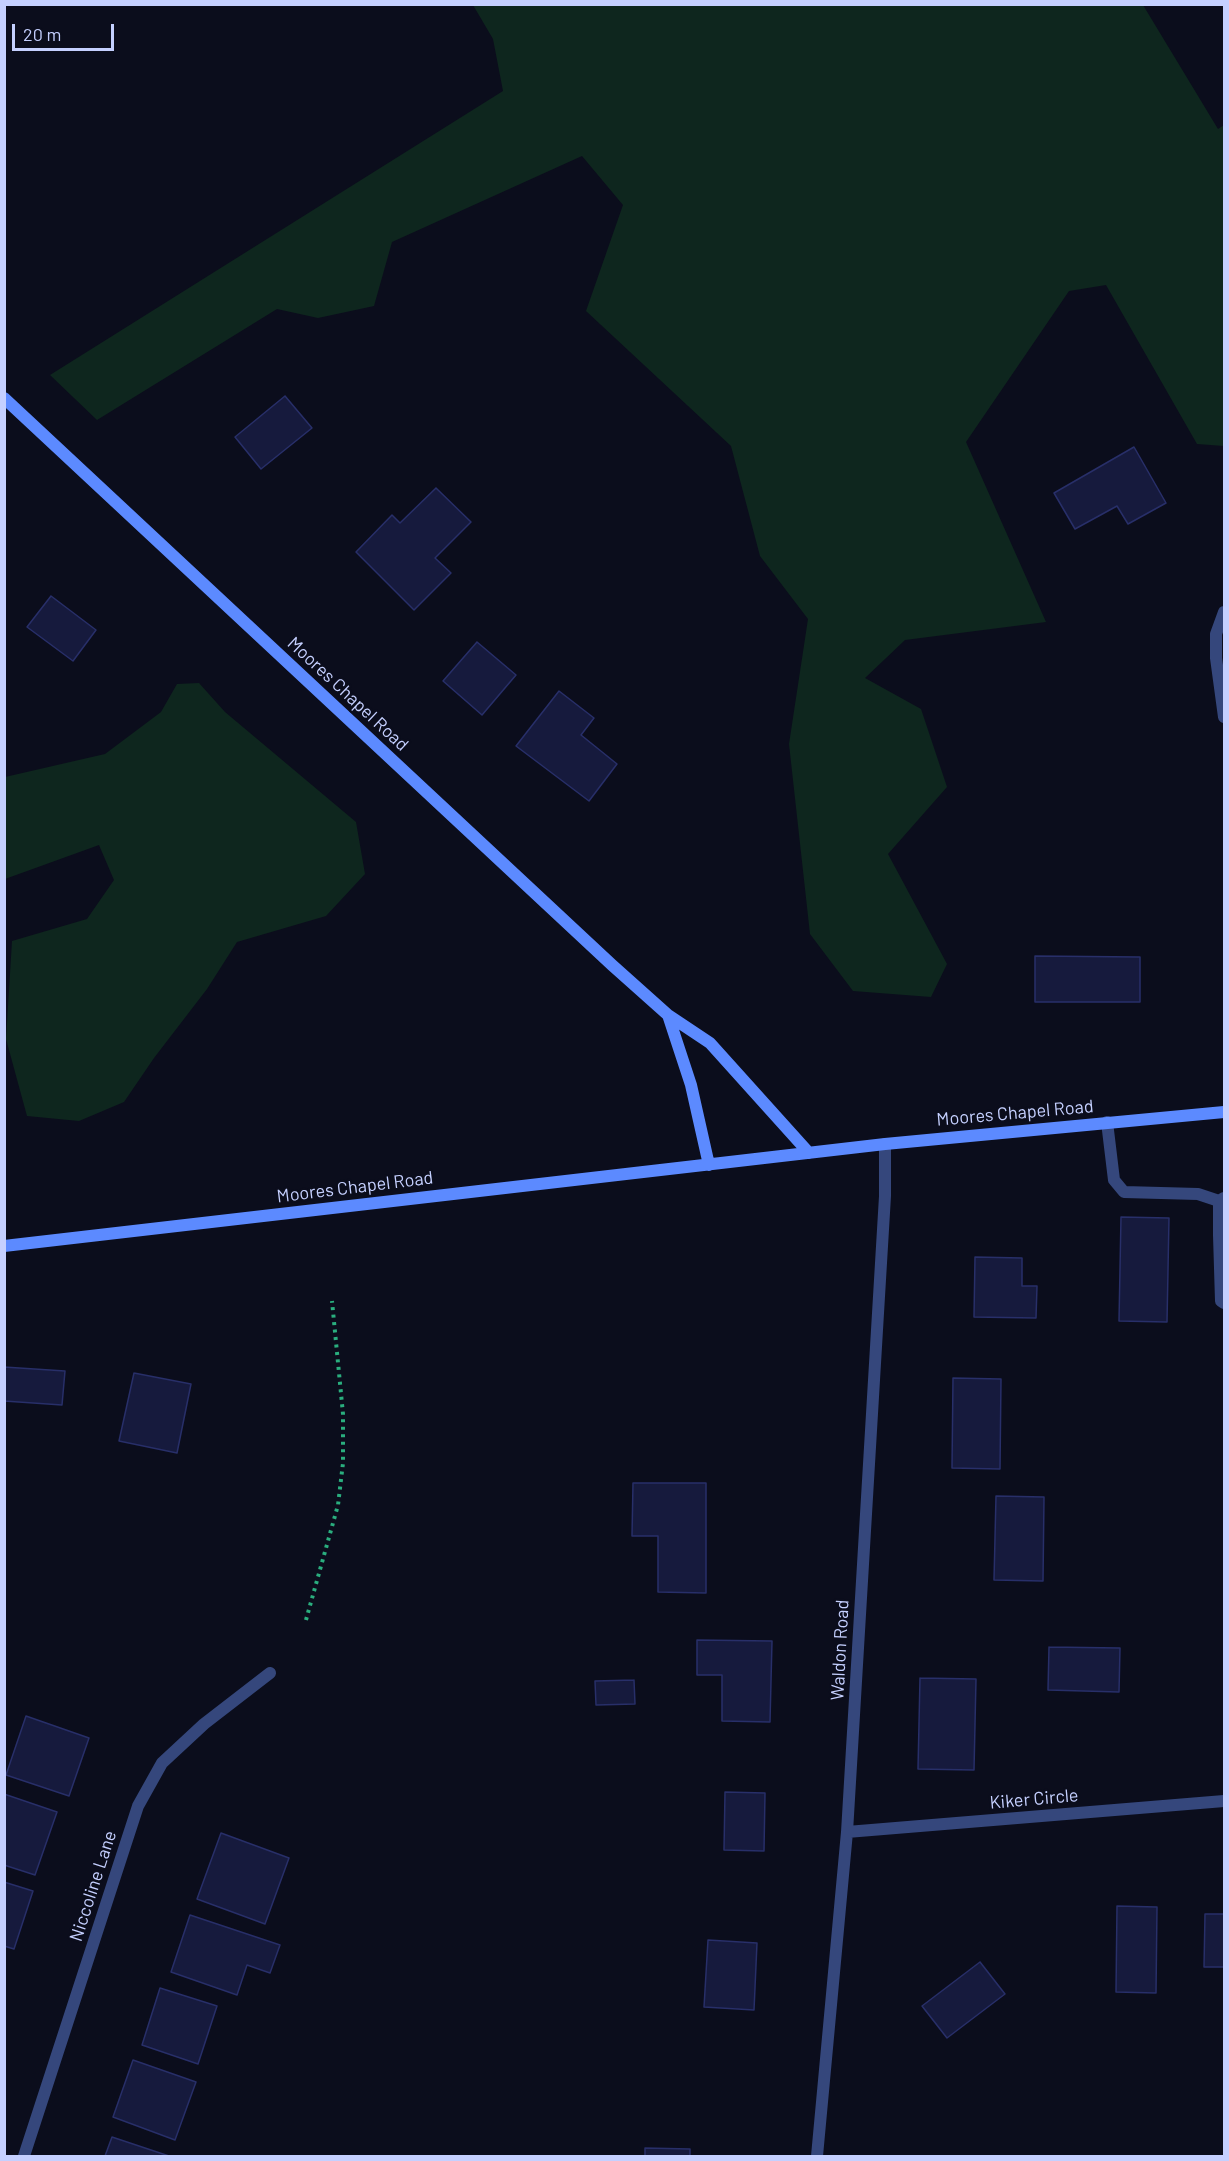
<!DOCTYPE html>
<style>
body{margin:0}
#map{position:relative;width:1229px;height:2161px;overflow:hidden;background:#0b0d1c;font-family:Barlow,sans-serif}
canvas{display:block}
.frame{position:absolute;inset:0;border:6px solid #c5d0ff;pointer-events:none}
.scale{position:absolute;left:12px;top:24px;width:102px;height:27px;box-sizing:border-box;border:3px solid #c5d0ff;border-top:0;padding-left:8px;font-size:18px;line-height:21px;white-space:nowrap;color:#c5d0ff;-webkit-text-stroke:4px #0b0d1c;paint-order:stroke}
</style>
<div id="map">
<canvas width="1229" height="2161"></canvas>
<div class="frame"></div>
<div class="scale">20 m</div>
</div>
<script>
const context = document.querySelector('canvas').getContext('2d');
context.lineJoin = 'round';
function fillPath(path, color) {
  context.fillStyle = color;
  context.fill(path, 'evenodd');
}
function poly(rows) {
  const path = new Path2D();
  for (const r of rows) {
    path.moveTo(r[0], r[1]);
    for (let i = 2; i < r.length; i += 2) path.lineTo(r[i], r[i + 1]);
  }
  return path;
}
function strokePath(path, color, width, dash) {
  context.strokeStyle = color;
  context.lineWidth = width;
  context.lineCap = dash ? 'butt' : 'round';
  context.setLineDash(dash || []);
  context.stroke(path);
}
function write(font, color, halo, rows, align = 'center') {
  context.font = font + ' Barlow,sans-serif';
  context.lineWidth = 4.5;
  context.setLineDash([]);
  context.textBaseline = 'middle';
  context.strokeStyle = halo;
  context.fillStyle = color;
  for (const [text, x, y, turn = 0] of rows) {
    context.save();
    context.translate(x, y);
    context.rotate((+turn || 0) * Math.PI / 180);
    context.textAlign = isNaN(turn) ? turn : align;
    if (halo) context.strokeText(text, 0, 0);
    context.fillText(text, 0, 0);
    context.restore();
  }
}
fillPath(poly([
 [473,5,1143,5,1218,129,1224,125,1224,446,1197,444,1106,285,1069,291,966,442,1046,622,905,640,865,678,921,709,947,787,888,854,947,964,931,997,853,991,810,934,789,744,808,619,760,556,731,446,586,311,623,205,582,156,392,242,374,306,318,318,277,309,97,420,50,375,503,91,493,39],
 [199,683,225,712,356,822,365,874,326,916,237,942,207,989,154,1058,124,1102,79,1121,27,1116,6,1039,12,941,87,919,114,880,99,845,5,879,5,777,105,754,161,712,177,684]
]), '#0e261e');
const building = poly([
 [285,396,312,428,261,469,235,437,285,396],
 [1134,447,1166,503,1128,524,1117,506,1075,529,1054,493,1134,447],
 [436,488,471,522,435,558,451,573,414,610,356,552,392,515,400,523,436,488],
 [51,596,96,630,73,661,27,627,51,596],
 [477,642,516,675,482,715,443,681,477,642],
 [559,691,594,718,581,735,617,764,589,801,516,746,559,691],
 [1035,956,1140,957,1140,1002,1035,1002,1035,956],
 [1121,1217,1169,1218,1167,1322,1119,1321,1121,1217],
 [975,1257,1022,1258,1022,1286,1037,1286,1036,1318,974,1317,975,1257],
 [4,1367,65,1371,62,1405,4,1401,4,1367],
 [134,1373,191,1384,177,1453,119,1441,134,1373],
 [953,1378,1001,1379,1000,1469,952,1468,953,1378],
 [633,1483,706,1483,706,1593,658,1592,658,1536,632,1536,633,1483],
 [996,1496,1044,1497,1043,1581,994,1580,996,1496],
 [697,1640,772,1641,770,1722,722,1721,722,1675,697,1675,697,1640],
 [1049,1647,1120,1648,1119,1692,1048,1690,1049,1647],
 [920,1678,976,1679,974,1770,918,1769,920,1678],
 [634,1680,635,1704,596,1705,595,1681,634,1680],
 [26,1716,89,1738,69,1796,6,1775,26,1716],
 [725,1792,765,1793,764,1851,724,1850,725,1792],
 [4,1794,57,1812,35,1875,4,1865,4,1794],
 [221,1833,289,1858,265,1924,197,1899,221,1833],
 [4,1882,33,1891,14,1949,4,1946,4,1882],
 [1117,1906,1157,1907,1156,1993,1116,1992,1117,1906],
 [1205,1914,1224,1914,1224,1967,1204,1967,1205,1914],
 [190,1915,280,1945,270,1973,247,1965,237,1995,171,1972,190,1915],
 [708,1940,757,1943,754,2010,704,2007,708,1940],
 [980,1962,1005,1994,947,2038,922,2006,980,1962],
 [160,1988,217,2006,198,2064,142,2045,160,1988],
 [133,2060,196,2082,175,2140,113,2117,133,2060],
 [112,2137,169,2156,105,2156,112,2137],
 [645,2148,690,2149,690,2156,645,2156,645,2148]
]);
fillPath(building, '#161a3d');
strokePath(building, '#282f69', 1.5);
strokePath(poly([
 [306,1620,338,1505,343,1463,343,1414,332,1301]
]), '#2aae7e', 4, [3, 4.5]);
strokePath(poly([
 [1107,1122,1114,1180,1124,1192,1198,1194,1219,1201],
 [1224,1198,1219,1201,1219,1235,1221,1301,1224,1303]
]), '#35477c', 12);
strokePath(poly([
 [1224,612,1216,634,1216,658,1224,717],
 [847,1832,1224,1801],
 [24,2156,138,1806,162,1763,204,1724,270,1673],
 [817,2156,847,1832,885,1196,885,1144]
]), '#35477c', 12);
strokePath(poly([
 [4,398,612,965,668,1015,710,1043,809,1153],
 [668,1015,691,1085,709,1165],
 [4,1246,885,1144,1224,1112]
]), '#5c8aff', 12);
write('18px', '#c5d0ff', '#0b0d1c', [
 ["Moores Chapel Road",348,694,43],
 ["Moores Chapel Road",1015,1113,-5],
 ["Moores Chapel Road",355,1187,-7],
 ["Waldon Road",840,1650,-87],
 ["Kiker Circle",1034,1799,-5],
 ["Niccoline Lane",93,1886,-72]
]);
</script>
